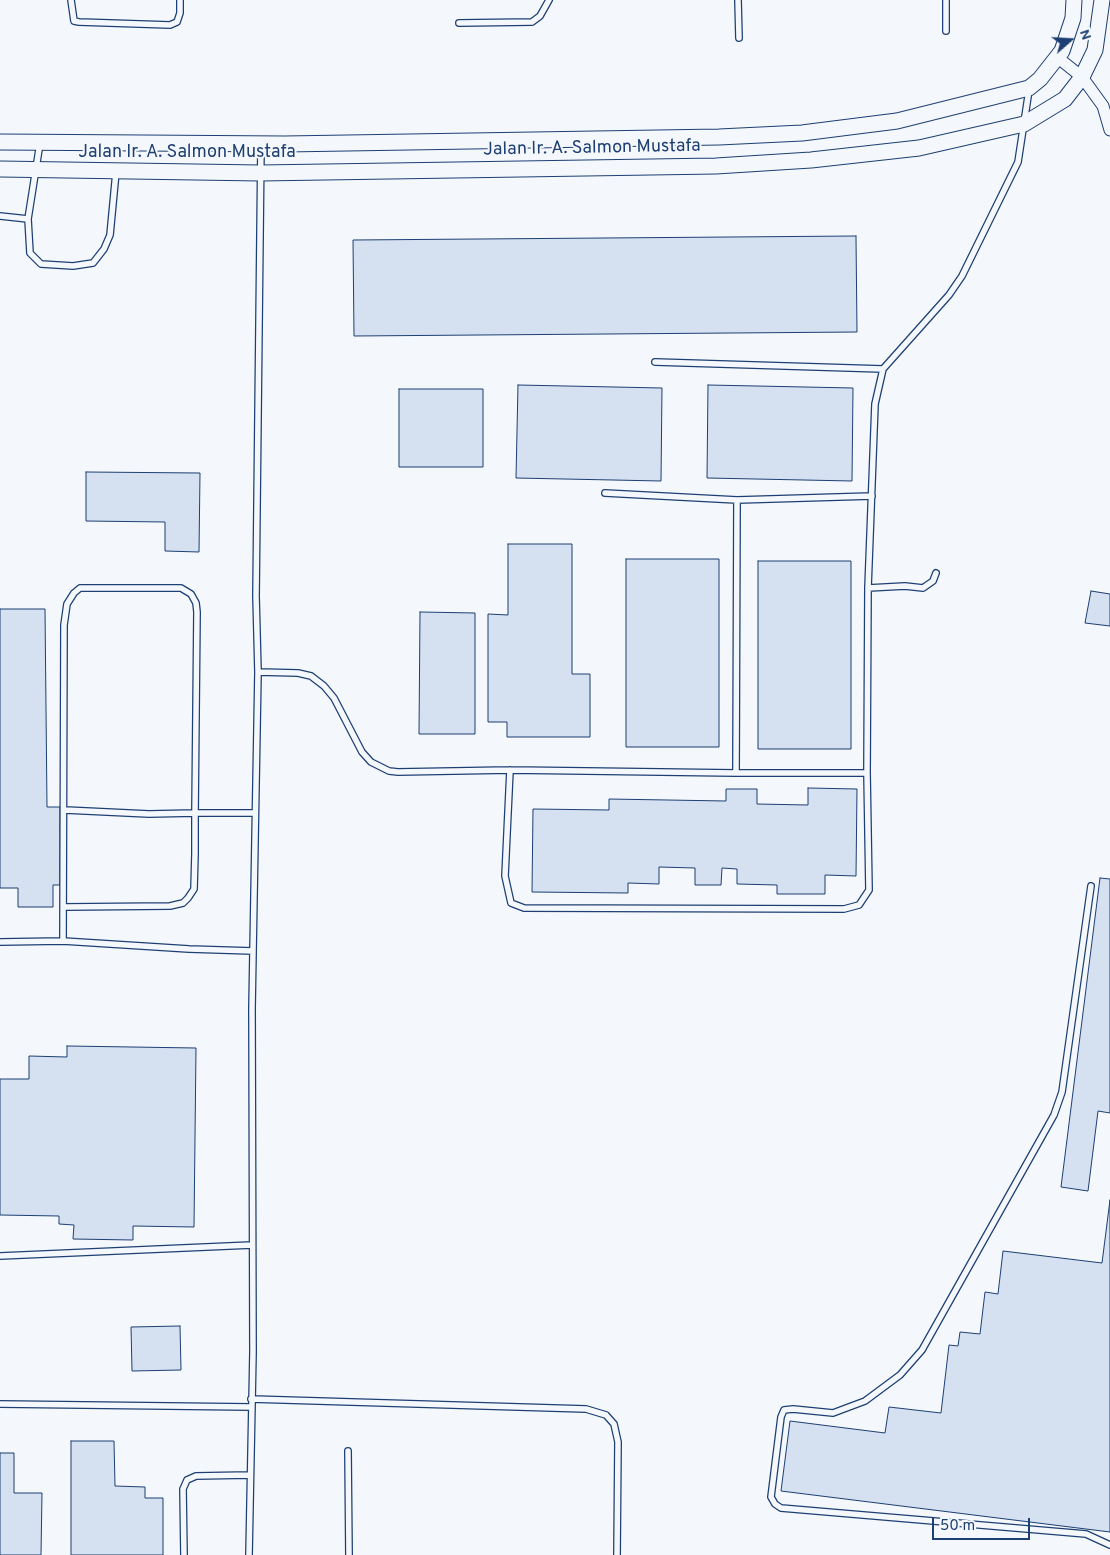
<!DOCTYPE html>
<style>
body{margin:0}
#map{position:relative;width:1110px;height:1555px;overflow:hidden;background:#f4f7fb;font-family:Overpass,sans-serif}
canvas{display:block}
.north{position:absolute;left:1045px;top:15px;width:50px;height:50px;-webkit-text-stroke:4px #f4f7fb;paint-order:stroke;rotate:71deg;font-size:14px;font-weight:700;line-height:20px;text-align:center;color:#1d3f73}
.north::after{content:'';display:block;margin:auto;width:18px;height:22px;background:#1d3f73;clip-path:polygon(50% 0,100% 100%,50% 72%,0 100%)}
.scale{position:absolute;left:932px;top:1518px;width:98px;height:22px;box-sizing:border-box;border:2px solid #1d3f73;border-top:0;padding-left:6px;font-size:15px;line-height:18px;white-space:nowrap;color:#1d3f73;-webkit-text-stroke:4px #f4f7fb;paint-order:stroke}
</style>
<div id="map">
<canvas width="1110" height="1555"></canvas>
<div class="north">N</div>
<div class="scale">50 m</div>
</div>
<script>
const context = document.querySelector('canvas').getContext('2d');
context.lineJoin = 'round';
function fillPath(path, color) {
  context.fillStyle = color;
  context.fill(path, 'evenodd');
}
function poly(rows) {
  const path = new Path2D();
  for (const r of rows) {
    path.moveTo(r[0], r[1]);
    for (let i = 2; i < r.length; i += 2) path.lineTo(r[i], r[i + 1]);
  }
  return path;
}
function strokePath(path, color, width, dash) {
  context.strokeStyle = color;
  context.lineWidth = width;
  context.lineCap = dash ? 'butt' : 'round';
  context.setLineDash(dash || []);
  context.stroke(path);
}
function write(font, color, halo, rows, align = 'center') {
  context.font = font + ' Overpass,sans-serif';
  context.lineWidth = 4;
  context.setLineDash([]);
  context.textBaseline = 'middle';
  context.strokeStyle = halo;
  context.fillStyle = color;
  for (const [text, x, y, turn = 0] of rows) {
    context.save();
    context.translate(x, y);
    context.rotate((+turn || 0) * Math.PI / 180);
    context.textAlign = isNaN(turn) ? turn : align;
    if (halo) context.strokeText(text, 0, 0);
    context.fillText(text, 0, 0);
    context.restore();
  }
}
const building = poly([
 [856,236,857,332,354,336,353,240,856,236],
 [518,385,662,388,661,481,516,478,518,385],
 [708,385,853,388,852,481,707,478,708,385],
 [399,389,483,389,483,467,399,467,399,389],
 [86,472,200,473,199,552,165,551,165,522,86,521,86,472],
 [508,544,572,544,572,674,590,674,590,737,507,737,507,722,488,722,488,614,508,615,508,544],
 [626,559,719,559,719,747,626,747,626,559],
 [758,561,851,561,851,749,758,749,758,561],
 [1091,591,1110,594,1110,626,1085,623,1091,591],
 [0,609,45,609,47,807,60,807,60,885,53,885,53,907,18,907,18,888,0,888,0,609],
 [420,612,475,613,475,734,419,734,420,612],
 [808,788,857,789,856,876,825,875,825,894,777,894,777,885,737,884,737,869,722,868,721,885,695,885,695,868,659,867,659,884,628,883,628,893,532,892,533,809,609,810,609,799,726,801,726,789,757,789,757,804,808,805,808,788],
 [1100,878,1110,879,1110,1113,1098,1111,1088,1191,1061,1187,1100,878],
 [67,1046,196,1048,194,1227,133,1226,133,1240,73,1239,74,1225,59,1224,59,1216,0,1215,0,1079,29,1079,29,1056,67,1057,67,1046],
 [1110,1200,1110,1532,781,1491,790,1421,885,1433,889,1407,941,1413,949,1345,958,1346,960,1332,980,1334,985,1292,998,1294,1003,1251,1102,1263,1110,1200],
 [180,1326,181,1370,132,1371,131,1327,180,1326],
 [71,1441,114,1441,115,1486,145,1487,145,1498,163,1498,163,1555,71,1555,71,1441],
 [0,1453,14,1453,14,1493,42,1493,41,1555,0,1555,0,1453]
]);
fillPath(building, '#d5e0f0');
strokePath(building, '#1d3f73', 1);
const service = poly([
 [71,0,74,21,79,22,170,25,177,22,180,13,180,0],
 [738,0,739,38],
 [946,0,946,31],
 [459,23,532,22,540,16,549,0],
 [40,143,28,219,30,253,41,264,73,266,93,263,104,249,110,235,116,172],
 [0,216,28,219],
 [655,362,883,369],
 [605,493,737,500,872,496],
 [868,588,905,586,923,588,933,581,936,573],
 [258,672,298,673,311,676,324,686,334,698,362,752,371,762,389,771,398,772,510,770,736,773,867,773],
 [510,770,505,876,511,903,524,908,844,909,859,905,869,890,867,773,868,588,875,404,883,369,949,295,962,276,1018,162,1029,90],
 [736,773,737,500],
 [1091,886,1062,1092,1054,1115,922,1350,900,1375,865,1401,833,1413,793,1409,784,1410,781,1417,771,1497,775,1504,781,1508,1086,1534,1110,1545],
 [65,907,170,906,183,903,188,898,194,889,195,854,195,813,149,814,65,810],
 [63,941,64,625,67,604,74,593,80,588,181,588,191,594,196,603,197,612,195,813,255,813],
 [0,942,63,941,189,949,253,951],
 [0,1256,252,1245],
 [251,1399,586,1409,606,1415,614,1424,618,1442,617,1555],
 [0,1404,251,1407],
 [348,1451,349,1555],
 [184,1555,183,1489,187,1480,196,1476,250,1475],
 [249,1555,253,1352,252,1008,258,672,256,596,261,145]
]);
const minor = poly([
 [1057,57,1082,77,1103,106,1110,130]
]);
const tertiary = poly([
 [0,142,285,144,719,137,802,133,897,121,1029,88,1040,79,1062,51,1073,18,1074,0],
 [0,169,260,173,716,166,811,160,919,148,1024,124,1065,99,1082,77,1095,50,1102,0]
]);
strokePath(service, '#1d3f73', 8);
strokePath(minor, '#1d3f73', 13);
strokePath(tertiary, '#1d3f73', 17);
strokePath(service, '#f4f7fb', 5.5);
strokePath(minor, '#f4f7fb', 11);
strokePath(tertiary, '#f4f7fb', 15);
write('18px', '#1d3f73', '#f4f7fb', [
 ["Jalan Ir. A. Salmon Mustafa",592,149,-1],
 ["Jalan Ir. A. Salmon Mustafa",187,153]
]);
</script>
